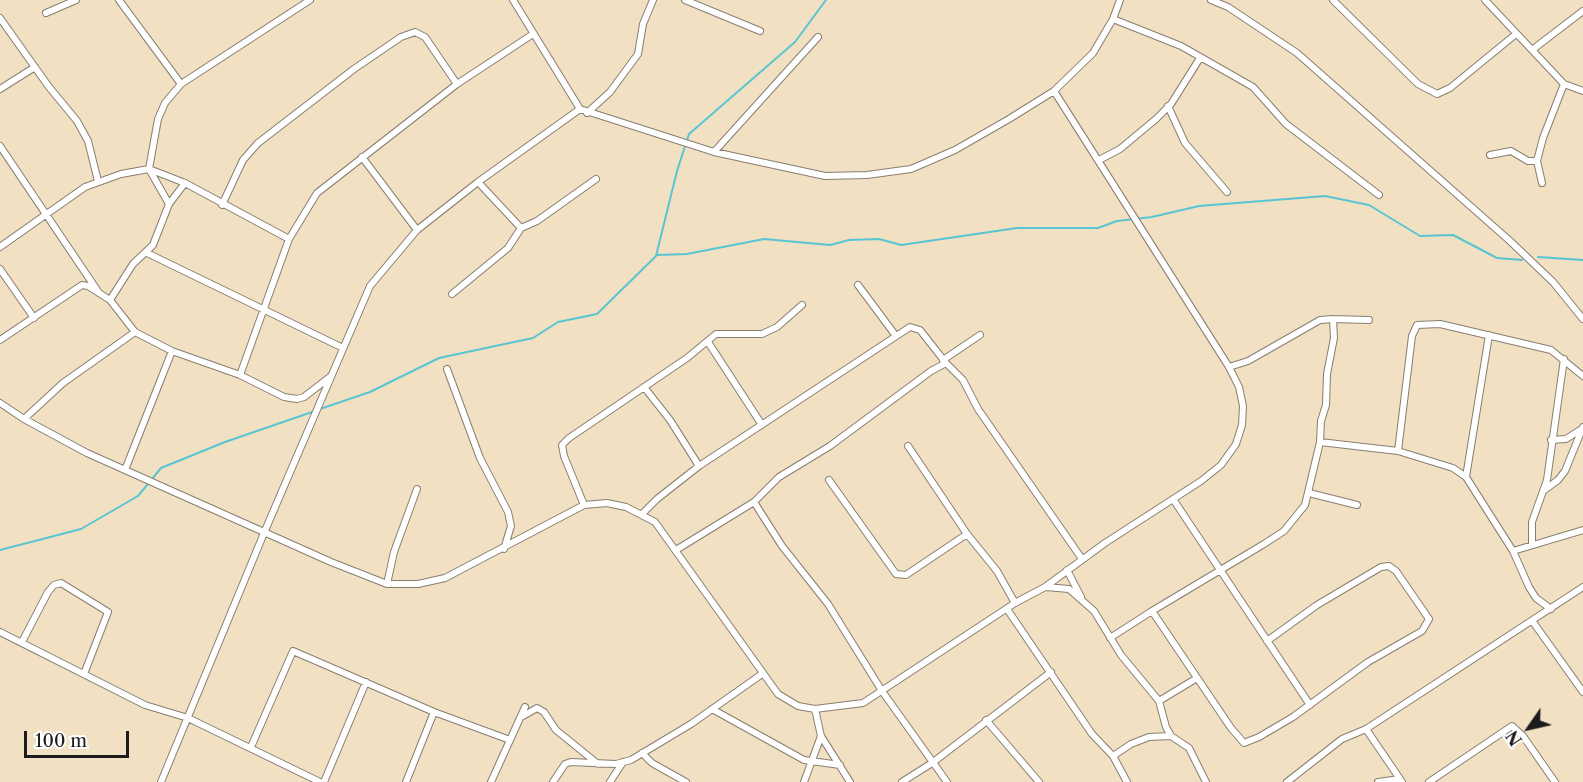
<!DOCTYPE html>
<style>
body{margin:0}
#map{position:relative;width:1583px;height:782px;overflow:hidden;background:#f2e0c3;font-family:"Libre Caslon Text",serif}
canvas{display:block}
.north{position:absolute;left:1499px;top:698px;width:60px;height:60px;-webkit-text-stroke:4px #fff;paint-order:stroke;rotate:236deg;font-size:16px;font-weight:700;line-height:24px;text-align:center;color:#1c1c1c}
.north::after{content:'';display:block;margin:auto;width:21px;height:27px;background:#1c1c1c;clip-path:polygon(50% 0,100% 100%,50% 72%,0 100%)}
.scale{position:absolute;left:24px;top:731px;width:105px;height:27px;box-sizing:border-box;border:3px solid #1c1c1c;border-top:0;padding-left:8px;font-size:18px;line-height:21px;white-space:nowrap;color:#1c1c1c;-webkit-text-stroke:4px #fff;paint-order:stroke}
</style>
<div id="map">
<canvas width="1583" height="782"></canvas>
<div class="north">N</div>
<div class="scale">100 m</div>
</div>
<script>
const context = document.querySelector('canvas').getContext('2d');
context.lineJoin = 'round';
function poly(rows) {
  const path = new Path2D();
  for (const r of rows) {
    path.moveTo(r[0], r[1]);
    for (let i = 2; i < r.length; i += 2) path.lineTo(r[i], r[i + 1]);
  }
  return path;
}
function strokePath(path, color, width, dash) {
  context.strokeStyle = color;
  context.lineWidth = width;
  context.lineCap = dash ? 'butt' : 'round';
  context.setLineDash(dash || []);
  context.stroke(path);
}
strokePath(poly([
 [657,255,687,254,764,239,830,245,849,240,879,239,901,245,1017,228,1098,228,1117,221,1152,217,1199,206,1325,196,1369,205,1420,236,1453,235,1497,258,1522,260],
 [1538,257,1583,260],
 [320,409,370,392,439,358,533,338,558,322,597,314,656,256,677,171,689,134,795,42,826,0],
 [0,550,81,529,138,496,161,468,225,442,315,411]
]), '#59c5d3', 2);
const minor = poly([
 [119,0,181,84],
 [513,0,580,109,714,152,825,176,867,175,911,169,955,150,1009,119,1054,91,1093,53,1113,19,1120,0],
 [685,0,760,31],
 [1211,0,1228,7,1297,53,1510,241,1553,282,1583,319],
 [1333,0,1418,84,1437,94,1450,88,1516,34],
 [1485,0,1564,84,1583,91],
 [46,13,76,0],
 [0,18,49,87,77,121,88,141,98,181],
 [1113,19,1181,46,1253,87,1286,124,1379,195],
 [1532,50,1583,11],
 [0,89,35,67],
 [1168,106,1185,143,1227,192],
 [587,113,610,92,638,54,643,24,653,0],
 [0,146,99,293],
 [714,152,818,37],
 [1490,155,1511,151,1528,161,1537,161],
 [362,157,417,230],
 [1099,160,1120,149,1156,119,1171,104,1200,58],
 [478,182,521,228,537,221,596,179],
 [1542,183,1537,161,1543,138,1564,84],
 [169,204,149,169,158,119,165,103,181,84,310,0],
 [222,205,243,160,258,143,354,69,401,37,415,32,425,37,457,84],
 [0,247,85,187,121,174,149,169,185,183,289,239],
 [147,253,343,348],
 [0,269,34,318],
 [858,285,896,336],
 [452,294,508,248,521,228],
 [110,300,133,264,153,245,169,204,185,183],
 [1333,319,1369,320],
 [0,340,82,285,88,286,110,300,135,332,172,351,240,375,284,397,297,399,304,397,330,377],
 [708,342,762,425],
 [943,360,980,335],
 [447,369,480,458,508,512,511,526,504,549],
 [240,375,289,239,317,193,457,84,533,34],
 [644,387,670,420,699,466],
 [0,403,24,419,87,453,331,562,387,584,418,584,445,578,584,505,607,503,626,507,655,522,778,694,798,706,815,709,863,703,1015,603,1045,587,1105,543,1201,481,1221,465,1236,444,1242,425,1243,406,1239,387,1229,367,1054,91],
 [24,419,63,383,135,332],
 [1551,440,1566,439,1580,430],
 [1320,442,1398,451,1453,468,1466,477,1513,551,1529,587,1536,598,1551,609],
 [908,446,967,534,997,571,1015,603],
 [1398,451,1412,336,1417,325,1440,324,1551,350,1583,376],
 [125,470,172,351],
 [1466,477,1489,335],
 [829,480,896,574,906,575,967,534],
 [1543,491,1558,480,1565,471,1583,427],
 [1309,493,1357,505],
 [1173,499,1310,705],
 [754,502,782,546,828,604,882,691,947,782],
 [584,505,564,456,562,445,569,438,687,358,716,334,762,334,777,327,802,305],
 [643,513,657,499,699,466,910,327,920,330,946,363],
 [1532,545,1532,522,1547,480,1564,359],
 [676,550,754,502,779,477,830,446,931,371,946,363,963,380,978,409,1082,559],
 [1513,551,1583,530],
 [1067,570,1081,597],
 [387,584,394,552,417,489],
 [1046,587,1069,589,1094,611,1121,655,1159,701,1166,727,1171,736,1189,748,1206,782],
 [1007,609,1092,734,1113,756,1127,782],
 [1152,611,1264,544,1284,531,1305,505,1320,442,1321,421,1326,405,1327,374,1334,338,1333,319,1320,320,1248,361,1229,367],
 [1533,622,1583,692],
 [0,632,145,705,188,718,320,782],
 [1110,638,1152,611,1231,728,1244,743,1259,737,1293,717,1368,662,1422,631,1429,619,1396,571,1389,566,1381,567,1317,605,1267,641],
 [22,642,48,592,54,585,61,583,108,612,84,674],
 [1159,701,1197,678],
 [712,709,804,760,840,765],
 [815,709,821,736,850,782],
 [523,716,537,708,544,712,556,730,598,764],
 [986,720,1039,782],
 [1366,729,1402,782],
 [251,747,293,651,434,712,510,740],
 [642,753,652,763,686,782],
 [1113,756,1131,744,1149,737,1171,736],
 [161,782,264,533,370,286,417,230,478,182,580,109],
 [324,782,366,682],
 [406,782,434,712],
 [491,782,525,707],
 [553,782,565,764,571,762,616,764,631,760,691,724,762,674],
 [610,782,623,762],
 [804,782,821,736],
 [902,782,932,763,1051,672],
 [1287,782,1342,739,1366,729,1583,587],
 [1378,782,1400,779],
 [1429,782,1512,726,1523,736,1555,782]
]);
strokePath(minor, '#877e70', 8);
strokePath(minor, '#fff', 6);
</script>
